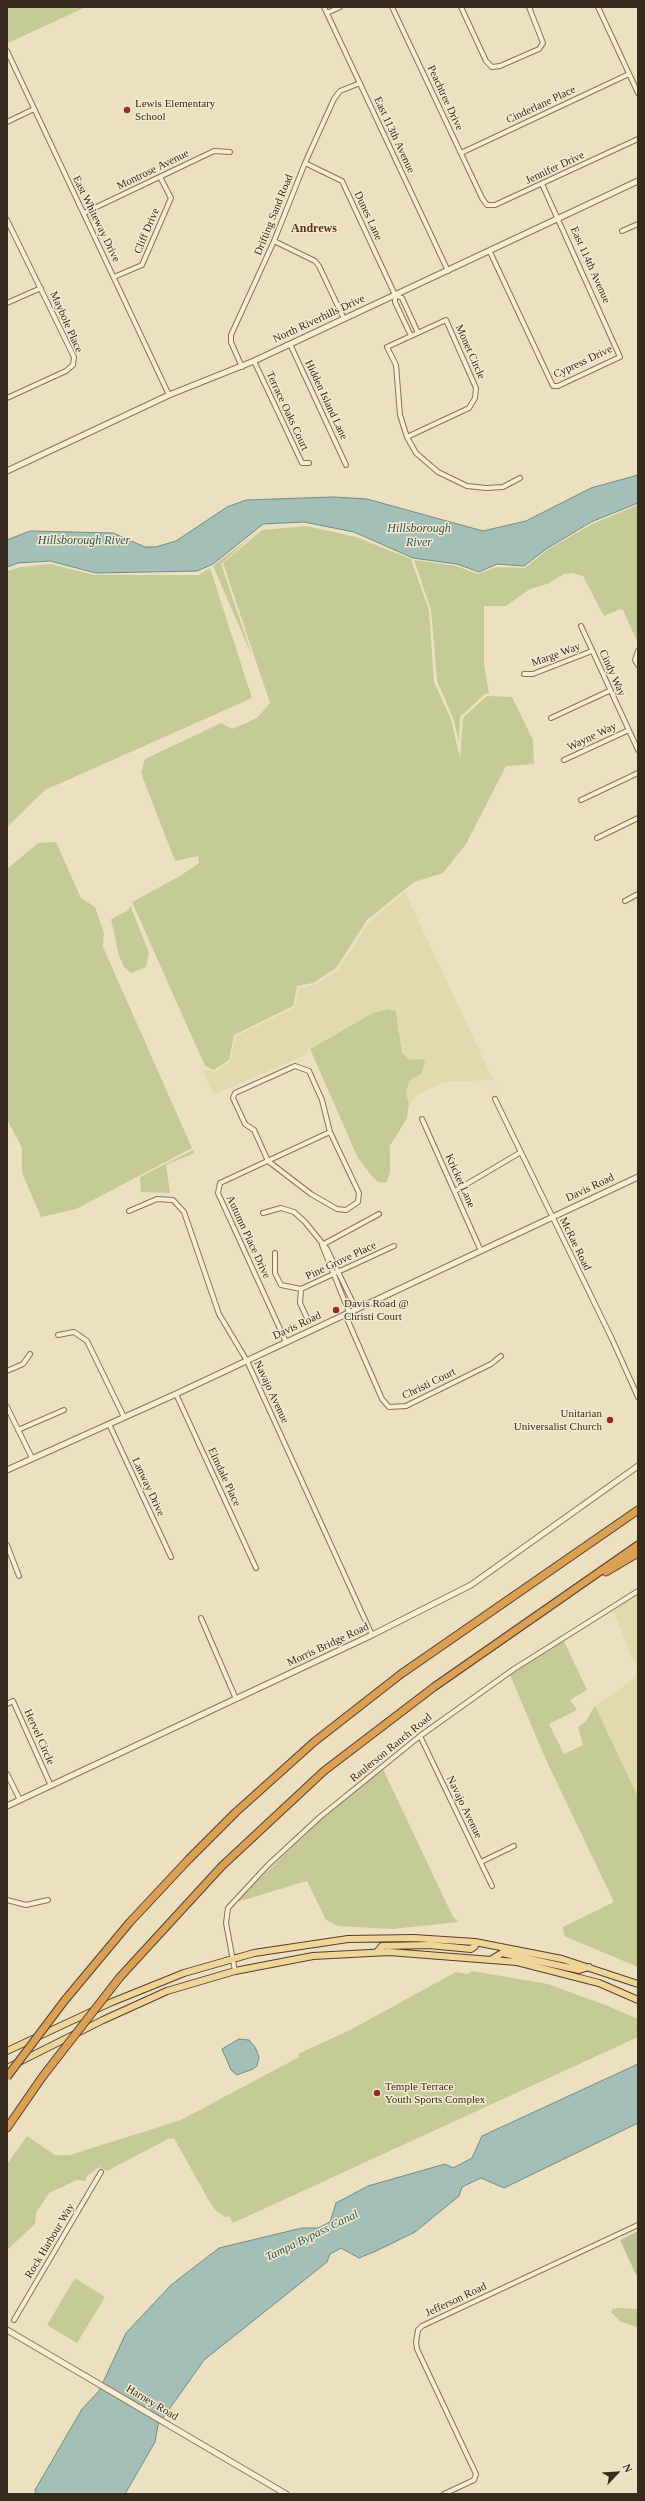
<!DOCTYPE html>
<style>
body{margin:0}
#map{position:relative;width:645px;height:2501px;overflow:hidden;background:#ede0c1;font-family:Georgia,serif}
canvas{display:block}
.frame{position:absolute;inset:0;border:8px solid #36291d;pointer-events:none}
.north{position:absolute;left:597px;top:2453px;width:40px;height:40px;-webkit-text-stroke:3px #f4ead1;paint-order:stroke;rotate:65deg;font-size:11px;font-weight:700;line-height:16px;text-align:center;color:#36291d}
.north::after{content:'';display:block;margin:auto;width:14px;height:18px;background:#36291d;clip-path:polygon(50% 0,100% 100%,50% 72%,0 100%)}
</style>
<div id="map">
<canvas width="645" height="2501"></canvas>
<div class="frame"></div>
<div class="north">N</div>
</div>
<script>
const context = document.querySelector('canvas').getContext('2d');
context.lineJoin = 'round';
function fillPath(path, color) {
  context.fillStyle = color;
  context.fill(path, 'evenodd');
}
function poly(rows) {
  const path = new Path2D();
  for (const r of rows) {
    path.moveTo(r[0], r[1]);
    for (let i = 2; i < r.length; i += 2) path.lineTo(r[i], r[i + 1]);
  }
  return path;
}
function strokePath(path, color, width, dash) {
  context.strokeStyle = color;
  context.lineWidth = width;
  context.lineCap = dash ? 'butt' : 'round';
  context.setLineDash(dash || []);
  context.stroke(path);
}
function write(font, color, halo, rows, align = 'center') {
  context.font = font + ' Georgia,serif';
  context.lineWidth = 3;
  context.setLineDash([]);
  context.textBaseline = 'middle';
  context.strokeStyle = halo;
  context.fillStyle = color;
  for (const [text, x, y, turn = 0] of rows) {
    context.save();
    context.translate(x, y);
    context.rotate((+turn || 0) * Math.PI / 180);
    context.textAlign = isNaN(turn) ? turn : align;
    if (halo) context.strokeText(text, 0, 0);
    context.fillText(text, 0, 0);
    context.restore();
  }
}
fillPath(poly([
 [405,892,506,1107,493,1080,444,1082,417,1095,409,1104,406,1093,409,1081,421,1074,402,1053,399,1040,399,1029,373,1013,311,1048,305,1055,213,1095,203,1071,205,1069,215,1072,230,1062,236,1036,294,1008,299,988,315,985,338,970,369,922],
 [638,1594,638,1797,595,1706,632,1680,637,1670,613,1610]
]), '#e2daaf');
fillPath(poly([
 [7,7,86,7,8,43],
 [638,505,638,638,636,639,623,610,620,609,604,616,583,576,572,573,564,574,547,584,530,589,506,606,484,606,484,665,489,693,485,694,460,717,459,742,453,718,437,681,431,610,414,560,456,566,478,574,497,567,525,568,547,550,592,524],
 [307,526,356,537,411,559,429,610,434,682,451,719,460,758,463,718,487,696,512,697,533,740,534,764,506,766,466,844,443,873,414,882,367,920,336,968,313,983,297,986,293,1006,234,1035,229,1060,214,1070,205,1066,132,902,180,876,199,863,198,856,175,861,141,773,145,759,221,723,232,729,257,718,270,703,223,563,262,530],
 [253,535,221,564,253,658,213,566],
 [50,564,94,575,198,575,210,568,252,698,45,790,7,827,7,571,21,567],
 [56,842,81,898,95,907,104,933,103,947,192,1148,76,1209,41,1217,22,1173,22,1148,7,1119,7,869,38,843],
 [130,905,149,953,146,967,131,973,124,967,119,956,111,919,129,910],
 [389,1009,396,1012,402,1053,410,1060,423,1059,425,1063,421,1074,409,1081,406,1093,409,1104,407,1118,390,1146,390,1173,386,1183,378,1182,371,1175,358,1158,310,1049,373,1013],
 [193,1150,194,1153,166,1165,170,1193,141,1192,140,1177],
 [564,1641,587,1690,570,1700,577,1710,549,1724,564,1754,583,1745,578,1727,586,1721,595,1706,638,1797,638,1967,564,1936,563,1927,614,1902,547,1762,510,1675],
 [383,1769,453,1917,459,1922,392,1929,338,1926,326,1920,307,1881,234,1903,322,1819],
 [472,1971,548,1984,608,2006,638,2019,638,2037,233,2223,229,2216,225,2217,216,2211,209,2201,174,2138,168,2139,107,2171,99,2167,87,2176,85,2181,77,2180,49,2193,36,2213,35,2224,7,2250,7,2164,27,2136,55,2155,70,2155,181,2120,299,2057,298,2054,350,2030,456,1972,468,1974],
 [75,2278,105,2297,77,2343,47,2325],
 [620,2308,638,2309,638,2327,621,2322,611,2312,612,2309]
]), '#c4ca96');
fillPath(poly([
 [638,2231,638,2279,620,2240]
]), '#babf95');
const water = poly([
 [638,475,638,503,591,522,546,549,524,566,497,564,479,572,457,564,413,558,354,532,304,522,263,524,213,564,197,571,96,573,50,561,18,563,7,567,7,540,30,531,113,533,145,547,156,547,176,541,227,507,246,500,333,497,367,499,483,531,526,521,591,488,638,475],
 [239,2039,249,2040,255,2047,259,2057,257,2066,253,2069,237,2075,231,2070,222,2049,239,2039],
 [638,2064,638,2123,504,2188,481,2178,462,2187,459,2196,415,2232,376,2251,359,2258,341,2248,330,2254,327,2262,204,2360,158,2425,155,2442,125,2494,36,2494,35,2490,82,2409,99,2391,126,2333,171,2285,219,2248,302,2228,318,2228,330,2222,336,2203,368,2186,445,2164,453,2168,472,2158,482,2136,638,2064]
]);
fillPath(water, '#a4bfb7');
strokePath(water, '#6b8d85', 1);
const minor = poly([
 [324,7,448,271],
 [392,7,482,198,487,205,495,205,638,139],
 [461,7,486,61,492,67,500,66,539,49,543,43,529,7],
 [598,7,638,93],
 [327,13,340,7],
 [7,51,169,395],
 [7,122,34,109],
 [461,153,629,74],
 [305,163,342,181,395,295,395,302,411,336],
 [84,213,214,151,230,152],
 [7,220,74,357,73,365,66,371,7,398],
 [622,231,638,224],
 [274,241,315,261,319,266,344,319],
 [490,252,553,386,558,386,620,357,542,184],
 [114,277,142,265,171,198,160,177],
 [395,295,402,298,418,333],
 [7,303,41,288],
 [290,344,346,465],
 [254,361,302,463,309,463],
 [242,367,231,342,231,335,274,241,305,163,334,99,340,91,360,83],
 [407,437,469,408,475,398,476,388,446,320,387,347,396,365,400,415,407,437,416,453,438,472,467,486,486,488,503,487,520,478],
 [581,626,638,750],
 [638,651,635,660,638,665],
 [524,674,533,674,592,651],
 [551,718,609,691],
 [564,760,629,730],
 [581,800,638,773],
 [597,838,638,818],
 [625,901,638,894],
 [295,1066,309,1071,322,1100,330,1132,359,1193,358,1202,346,1210,337,1209,311,1194,268,1161,254,1130,245,1124,233,1098,235,1093,295,1066],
 [495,1099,612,1339,638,1397],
 [422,1119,481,1251],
 [455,1191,521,1152],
 [129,1211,157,1199,173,1200,184,1212,219,1314,247,1361,372,1635],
 [263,1213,281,1208,294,1212,305,1222,327,1249,356,1309],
 [322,1245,349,1312],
 [322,1245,379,1214],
 [275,1253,275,1273,281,1285,301,1289],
 [301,1289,394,1246],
 [301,1289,300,1303,307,1318],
 [345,1314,382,1399,389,1407,406,1406,491,1364,501,1356],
 [58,1335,74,1332,87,1341,124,1417],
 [286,1342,218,1193,220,1183,330,1132],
 [7,1371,23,1364,30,1354],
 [176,1394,256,1568],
 [7,1407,32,1458],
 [109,1424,171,1557],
 [18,1430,64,1410],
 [7,1545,19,1576],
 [201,1618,236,1699],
 [7,1704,13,1701,51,1786],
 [420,1736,492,1886],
 [7,1774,20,1800],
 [481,1862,514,1846],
 [7,1900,26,1905,48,1900],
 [235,1971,226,1923,228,1908,268,1865,320,1817,420,1736,514,1669,638,1591],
 [14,2320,101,2172],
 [444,2494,474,2480,476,2474,417,2349,416,2342,418,2330,422,2326,638,2225]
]);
const tertiary = poly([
 [7,471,169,395,254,361,638,181],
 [7,1470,176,1394,638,1177],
 [7,1806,372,1635,471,1585,638,1466],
 [7,2330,286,2494]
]);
const primary = poly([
 [377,1952,382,1946,429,1945,471,1949,475,1946,475,1942],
 [492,1959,502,1953,579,1970,589,1967],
 [7,2051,112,2002,184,1973,254,1953,348,1939,414,1938,475,1942,562,1959,638,1984],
 [7,2068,103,2020,167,1991,235,1971,313,1956,389,1952,517,1962,599,1983,638,2000]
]);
const motorway = poly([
 [606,1572,638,1553],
 [120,1977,222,1866,324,1771,434,1687,638,1545],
 [65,2000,130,1922,189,1859,236,1812,314,1742,401,1674,638,1510],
 [7,2128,43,2076]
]);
strokePath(minor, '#867159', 6);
strokePath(tertiary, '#867159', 7);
strokePath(primary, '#533f2d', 8);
strokePath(motorway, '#533f2d', 9);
strokePath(minor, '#f8edd4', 4);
strokePath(tertiary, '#f8edd4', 5);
strokePath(primary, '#f0d599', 6);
strokePath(motorway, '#dba053', 7);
const motorwayBridge = poly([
 [43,2076,120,1977],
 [7,2077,65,2000]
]);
strokePath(motorwayBridge, '#533f2d', 9, []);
strokePath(motorwayBridge, '#dba053', 7);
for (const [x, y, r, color] of [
 [127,110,4,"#932b2b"],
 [336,1310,4,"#932b2b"],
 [610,1420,4,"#932b2b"],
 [377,2093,4,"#932b2b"]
]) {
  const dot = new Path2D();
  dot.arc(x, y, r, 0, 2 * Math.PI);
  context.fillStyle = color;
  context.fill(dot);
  strokePath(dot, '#f4ead1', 1.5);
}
write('11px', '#36291d', '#f4ead1', [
 ["Peachtree Drive",445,98,65],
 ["Cinderlane Place",541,105,-25],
 ["East 113th Avenue",394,135,65],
 ["Jennifer Drive",555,168,-25],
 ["Montrose Avenue",153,170,-26],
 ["Drifting Sand Road",274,215,-68],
 ["Dunes Lane",368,216,65],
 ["East Whiteway Drive",96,219,64],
 ["Cliff Drive",147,231,-67],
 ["East 114th Avenue",590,265,66],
 ["North Riverhills Drive",319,319,-25],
 ["Maybole Place",66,322,66],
 ["Monet Circle",470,352,66],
 ["Cypress Drive",583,362,-25],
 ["Hidden Island Lane",326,400,65],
 ["Terrace Oaks Court",287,411,65],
 ["Marge Way",556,655,-20],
 ["Cindy Way",612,673,66],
 ["Wayne Way",592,737,-25],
 ["Kricket Lane",460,1181,66],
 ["Davis Road",590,1188,-25],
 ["Autumn Place Drive",248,1237,65],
 ["McRae Road",575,1244,64],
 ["Pine Grove Place",341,1261,-25],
 ["Davis Road",297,1326,-25],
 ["Christi Court",429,1384,-26],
 ["Navajo Avenue",271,1392,65],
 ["Elmdale Place",224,1477,65],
 ["Lanway Drive",148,1487,65],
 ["Morris Bridge Road",328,1645,-25],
 ["Hervel Circle",39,1737,66],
 ["Raulerson Ranch Road",391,1748,-39],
 ["Navajo Avenue",464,1807,64],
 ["Rock Harbour Way",50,2241,-59],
 ["Jefferson Road",456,2300,-25],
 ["Harney Road",152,2403,31]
]);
write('11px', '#36291d', '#f4ead1', [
 ["Lewis Elementary",135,104],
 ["School",135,117],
 ["Davis Road @",344,1304],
 ["Christi Court",344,1317],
 ["Unitarian",602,1414,"right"],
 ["Universalist Church",602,1427,"right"],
 ["Temple Terrace",385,2087],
 ["Youth Sports Complex",385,2100]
], 'left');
write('bold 12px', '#612c1d', '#f4ead1', [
 ["Andrews",314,229]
]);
write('italic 12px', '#2d5553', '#f4ead1', [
 ["Hillsborough",419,529],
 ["River",419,543],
 ["Hillsborough River",84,541],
 ["Tampa Bypass Canal",312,2236,-26]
]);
</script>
